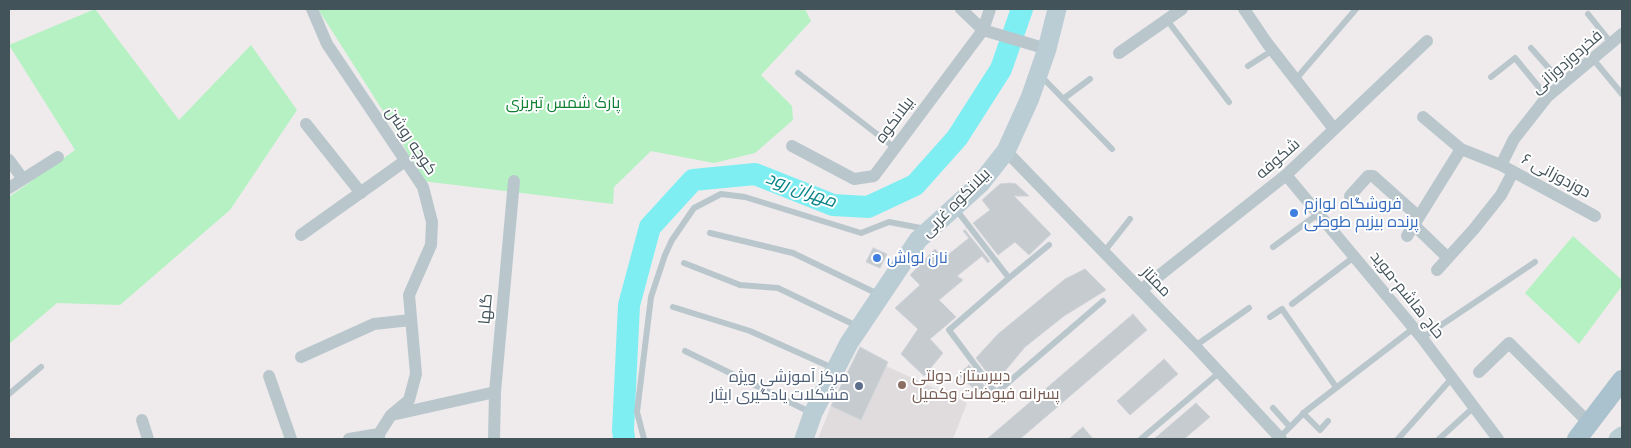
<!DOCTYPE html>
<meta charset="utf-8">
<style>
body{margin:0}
#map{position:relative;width:1631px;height:448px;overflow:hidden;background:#efebec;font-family:"IBM Plex Sans",sans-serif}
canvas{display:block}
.frame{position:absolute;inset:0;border:10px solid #43535a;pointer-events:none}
</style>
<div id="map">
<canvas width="1631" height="448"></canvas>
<div class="frame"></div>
</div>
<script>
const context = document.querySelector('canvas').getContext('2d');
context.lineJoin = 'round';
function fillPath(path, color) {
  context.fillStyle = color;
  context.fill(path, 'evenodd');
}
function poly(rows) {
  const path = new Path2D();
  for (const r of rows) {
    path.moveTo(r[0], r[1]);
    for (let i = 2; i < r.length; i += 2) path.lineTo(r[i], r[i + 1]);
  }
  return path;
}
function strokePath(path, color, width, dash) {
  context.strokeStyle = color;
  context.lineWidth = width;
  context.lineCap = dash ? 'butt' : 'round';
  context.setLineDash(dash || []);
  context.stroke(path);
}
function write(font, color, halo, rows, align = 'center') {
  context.font = font + ' "IBM Plex Sans",Cairo,sans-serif';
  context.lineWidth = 4;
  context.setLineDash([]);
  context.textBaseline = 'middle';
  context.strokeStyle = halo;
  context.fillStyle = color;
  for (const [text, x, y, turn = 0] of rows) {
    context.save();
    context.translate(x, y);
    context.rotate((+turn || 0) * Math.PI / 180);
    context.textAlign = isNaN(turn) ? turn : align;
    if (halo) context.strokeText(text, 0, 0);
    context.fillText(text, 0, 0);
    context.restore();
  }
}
fillPath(poly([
 [886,366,967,403,953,439,818,439,831,406,861,420]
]), '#e0dcde');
fillPath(poly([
 [95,9,179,120,251,45,297,110,230,210,120,305,57,303,9,344,9,197,75,150,9,45],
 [318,9,805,9,811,21,761,75,792,106,793,120,755,153,714,163,651,151,614,187,613,204,422,181,397,133],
 [1573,236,1622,280,1622,286,1579,344,1525,293]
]), '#b5f1c2');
strokePath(poly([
 [624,439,623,430,629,305,650,227,693,180,755,174,833,205,868,207,915,185,957,138,1001,69,1022,9]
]), '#7feef2', 22);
const building = poly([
 [1010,183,1016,184,1029,196,1014,196,1051,234,1029,255,1015,242,998,255,973,223,990,210,982,200,1000,184,1010,183],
 [965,230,990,261,988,263,982,256,957,276,963,280,939,300,956,317,930,339,943,353,924,376,901,354,918,329,895,308,920,285,910,275,935,249,944,258,969,238,963,231,965,230],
 [873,248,887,254,880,268,866,262,873,248],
 [1085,269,1106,290,1064,316,1025,347,995,383,976,358,998,334,1065,279,1085,269],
 [1133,314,1147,330,1020,439,987,439,1133,314],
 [860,347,888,362,861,420,831,406,860,347],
 [1164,359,1178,374,1130,415,1117,401,1164,359],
 [969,365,988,391,984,397,958,375,969,365],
 [1196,403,1210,417,1184,439,1154,439,1196,403],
 [1083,427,1093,439,1069,439,1083,427]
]);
fillPath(building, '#c5cbcf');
strokePath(building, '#cfd3d8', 1);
strokePath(poly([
 [1588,14,1612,44],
 [1167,20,1229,102],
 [1531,48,1563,84],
 [1593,59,1622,94],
 [1248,66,1273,50],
 [798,73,895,148],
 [1040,75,1112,149],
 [1491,77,1515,58,1547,97],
 [1296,79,1356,9],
 [1063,99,1090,79],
 [955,208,1009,278,1049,245],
 [710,233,793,253,880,295],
 [1273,247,1318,214],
 [1104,252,1130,219],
 [684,263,740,285,778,288,859,327],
 [1009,278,949,330,996,393,1103,301],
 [1292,304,1354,257],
 [673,307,750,331,835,369],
 [1270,317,1282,309,1336,387],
 [1422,338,1535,262],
 [1195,346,1249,308],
 [685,351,812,413],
 [9,394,41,367],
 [1273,408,1290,427],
 [1303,413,1320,430,1328,421],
 [1279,438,1306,411,1414,328],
 [644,439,637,412,651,297,665,255,672,240,694,208,721,194,745,197,861,233,889,222,926,229],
 [1141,439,1220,372],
 [1398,439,1452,378],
 [1439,439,1474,407]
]), '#b9c7cd', 6);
strokePath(poly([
 [312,9,327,44,423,187,432,222,431,245,409,295,416,374,409,400,391,415,379,434,379,439],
 [961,9,983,30,1047,49],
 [1244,9,1267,43,1334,129],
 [1119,53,1182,9],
 [1423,117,1461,149,1501,165,1595,216],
 [306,124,361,193],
 [792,146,854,179,874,176,983,30,990,9],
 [1006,151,1195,346,1281,439],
 [9,160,23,179],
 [1501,165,1514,139,1547,97,1622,34],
 [1286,175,1422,338,1498,439],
 [9,188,58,157],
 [1350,196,1368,176,1373,176,1419,217],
 [1414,225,1448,258],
 [301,235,405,161],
 [1407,236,1461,149],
 [1437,270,1474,229,1501,195,1513,172],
 [1141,290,1286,175,1427,41],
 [301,357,374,324,411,320],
 [1479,372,1509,343,1589,423],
 [269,376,291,439],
 [392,415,495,392],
 [142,420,148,439],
 [349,439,379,434],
 [494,439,495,392,514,181]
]), '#b9c7cd', 12);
strokePath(poly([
 [804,439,813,413,849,343,918,240,980,184,1006,151,1030,98,1047,49,1057,9],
 [1618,439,1622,436]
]), '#baccd4', 19);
strokePath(poly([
 [1577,439,1622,380]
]), '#a9c2ce', 20);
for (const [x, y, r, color] of [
 [1294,213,5,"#3f7fe0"],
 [877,258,5,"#3f7fe0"],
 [902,385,5,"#8d6e63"],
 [859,386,5,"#5c6f8a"]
]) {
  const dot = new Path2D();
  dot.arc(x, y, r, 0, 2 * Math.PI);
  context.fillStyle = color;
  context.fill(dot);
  strokePath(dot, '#fff', 2);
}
write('16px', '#43535a', '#fff', [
 ["فخردوزدوزانی",1567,62,-41],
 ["بیلانکوه",895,120,-53],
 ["کوچه روشن",411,141,56],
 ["شکوفه",1278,159,-41],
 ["دوزدوزانی ۶",1556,176,28],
 ["بیلانکوه غربی",956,203,-45],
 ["ممتاز",1156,282,46],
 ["حاج هاشم-موید",1407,295,51],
 ["گلها",486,309,-85]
]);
write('16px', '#108034', '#fff', [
 ["پارک شمس تبریزی",563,103]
]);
write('16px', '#366cbe', '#fff', [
 ["فروشگاه لوازم",1304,204],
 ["پرنده بیزیم طوطی",1304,222],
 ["نان لواش",887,258]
], 'left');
write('16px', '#785e54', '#fff', [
 ["دبیرستان دولتی",912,376],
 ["پسرانه فیوضات وکمیل",912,394]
], 'left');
write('16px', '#4e5e75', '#fff', [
 ["مرکز آموزشی ویژه",849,377],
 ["مشکلات یادگیری ایثار",849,395]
], 'right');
write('italic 18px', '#068387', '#fff', [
 ["مهران رود",801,190,20]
]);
</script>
